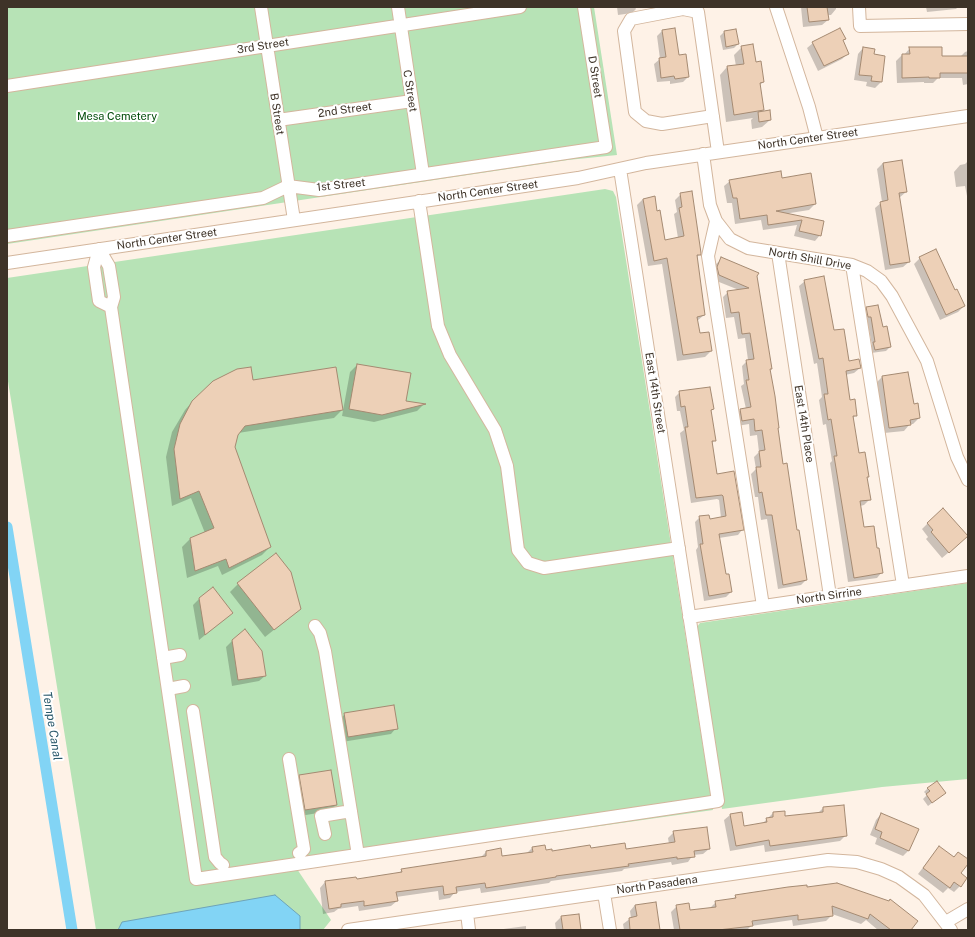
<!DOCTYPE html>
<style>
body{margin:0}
#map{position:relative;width:975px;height:937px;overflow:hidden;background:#fef2e7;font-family:"Public Sans",sans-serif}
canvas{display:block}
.frame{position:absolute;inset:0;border:8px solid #3e3328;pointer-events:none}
</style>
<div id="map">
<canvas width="975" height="937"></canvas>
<div class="frame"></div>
</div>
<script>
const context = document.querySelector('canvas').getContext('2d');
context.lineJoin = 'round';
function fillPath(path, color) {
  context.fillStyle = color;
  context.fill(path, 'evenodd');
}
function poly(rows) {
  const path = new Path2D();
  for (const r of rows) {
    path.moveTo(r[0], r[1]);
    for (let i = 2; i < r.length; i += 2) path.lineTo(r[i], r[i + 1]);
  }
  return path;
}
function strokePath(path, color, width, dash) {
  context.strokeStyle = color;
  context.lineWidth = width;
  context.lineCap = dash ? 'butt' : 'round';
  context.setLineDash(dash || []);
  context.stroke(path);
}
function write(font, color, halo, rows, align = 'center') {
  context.font = font + ' "Public Sans",sans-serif';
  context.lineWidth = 4;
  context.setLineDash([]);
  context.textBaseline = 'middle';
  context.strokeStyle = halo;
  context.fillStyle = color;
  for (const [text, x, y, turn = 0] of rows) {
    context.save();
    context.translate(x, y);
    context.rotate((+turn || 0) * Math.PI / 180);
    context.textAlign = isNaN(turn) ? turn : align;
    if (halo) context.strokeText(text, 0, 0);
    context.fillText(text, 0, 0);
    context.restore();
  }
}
fillPath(poly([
 [7,7,594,7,617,155,568,160,7,244],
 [605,189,613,191,616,197,713,810,297,869,331,920,323,930,96,930,7,375,7,278],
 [968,583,968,779,882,787,722,809,696,633,697,627,700,623]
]), '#b7e3b6');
const water = poly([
 [275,895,300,916,300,930,118,930,122,922,275,895]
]);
fillPath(water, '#82d4f5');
strokePath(water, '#6ea4b8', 1);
fillPath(poly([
 [617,7,635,7,636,9,632,13,618,15],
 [801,7,836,7,836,9,831,15,827,15,828,20,822,25,803,27],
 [926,7,958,7,956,9,927,12],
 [662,31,688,77,683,82,670,84,670,81,657,82,654,64,660,59,657,36],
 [724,32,738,44,734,48,723,50,720,36],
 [845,38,842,41,848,53,842,59,818,71,807,48,813,43],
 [742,47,763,82,759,86,763,110,760,112,770,120,762,127,752,129,751,120,753,118,726,122,720,75,727,67,736,66,734,55],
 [863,48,873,55,884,57,881,82,875,88,866,86,867,82,854,80,858,54],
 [910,48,941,57,960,57,965,52,968,51,968,84,963,85,962,78,938,78,933,83,924,83,924,82,897,83,896,61,902,55,904,55],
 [902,161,906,192,899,198,909,262,903,267,885,270,875,208,882,202,877,169,883,163],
 [968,161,968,201,965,186,956,187,954,172,960,165,965,164],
 [781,179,815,204,809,210,784,214,823,222,820,235,815,241,794,236,797,225,763,230,761,220,735,224,732,203,727,203,724,186,730,181],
 [681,194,700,254,696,258,704,315,697,321,699,334,711,351,705,357,677,361,662,264,648,266,637,205,643,199,657,212,664,241,678,238,674,214,677,212,675,200],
 [920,258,955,291,964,306,958,312,940,320,914,264],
 [722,259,756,276,771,369,769,371,782,465,806,580,801,585,778,589,767,519,761,520,758,497,755,497,751,474,756,469,754,457,759,452,757,435,750,436,749,424,737,426,735,415,740,410,746,409,741,386,744,384,742,366,748,360,745,338,738,339,734,317,726,318,723,297,728,292,739,290,714,280,713,273,716,264],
 [805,281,849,362,860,368,854,373,845,375,849,401,856,415,852,419,858,454,868,477,866,478,870,499,864,505,860,506,863,528,876,549,882,572,877,578,848,582,830,463,832,461,826,424,823,425,819,400,822,397,817,363,814,364,799,286],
 [867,308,882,328,890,347,886,351,871,353,870,347,872,345,867,320,864,320,863,312],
 [357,365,405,402,423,405,417,411,374,422,342,416,350,372],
 [882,377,913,405,919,418,913,424,910,424,904,431,884,433,876,383],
 [252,381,342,410,334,418,238,433,233,447,270,547,262,555,222,575,218,566,187,578,182,547,190,539,205,533,191,498,172,506,166,457,172,432,185,410,193,401],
 [680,392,712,409,711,411,715,440,711,444,716,475,742,530,738,535,719,538,725,575,731,592,726,597,704,601,696,550,698,547,695,522,700,517,709,520,721,518,719,500,717,499,691,503,680,433,684,430,680,411,677,411,675,397],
 [928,523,961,542,942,558,926,539,928,537,922,529],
 [276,554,300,609,265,637,230,592,238,584],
 [199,599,232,613,199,640,193,605],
 [232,641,265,676,259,681,232,686,226,647],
 [345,714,396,728,391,734,342,742,339,720],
 [300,776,336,805,330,811,300,816,294,782],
 [928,788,945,793,928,806,923,799,927,795,924,792],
 [823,808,846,835,840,841,765,852,764,845,730,851,724,820,730,815,744,827,762,824,773,813,784,817,818,813],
 [881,814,909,850,903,856,875,844,877,838,870,835,876,820],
 [674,832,709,849,703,854,693,855,688,862,672,865,671,862,624,869,622,871,551,881,549,883,481,893,480,888,455,892,450,898,439,900,438,891,396,897,397,901,391,906,359,911,358,906,338,909,334,912,323,914,320,888,325,882,356,880,398,874,402,870,480,858,486,852,501,857,527,853,532,848,551,852,590,849,625,850,669,844,668,838],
 [939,847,954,857,958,853,968,861,960,873,960,886,954,892,948,888,943,893,918,874],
 [806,888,910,930,878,930,866,920,861,924,832,914,832,915,826,921,793,926,792,920,751,926,747,930,674,930,671,912,677,906,689,911,710,908,716,902,732,900,736,896],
 [635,905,659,930,624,930,623,924,631,918,630,911],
 [561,917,580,930,556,930,555,923],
 [526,926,526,930,496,930]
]), '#0003');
strokePath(poly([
 [7,527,72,930]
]), '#82d4f5', 11);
const building = poly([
 [807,7,827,7,829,20,809,22,807,7],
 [675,28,679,55,686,54,689,77,675,79,674,76,661,78,659,58,666,57,662,30,675,28],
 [840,28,846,39,843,40,849,54,824,66,812,42,840,28],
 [736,29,739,44,726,47,724,31,736,29],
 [753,44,756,62,761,61,764,82,760,83,764,110,734,115,727,66,744,64,741,46,753,44],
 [863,47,875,49,874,54,885,56,882,82,871,81,872,76,859,75,863,47],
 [909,47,942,47,942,56,968,56,968,73,940,73,940,78,929,78,929,77,902,78,902,54,910,54,909,47],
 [770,110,771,120,759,122,758,112,770,110],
 [902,160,907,192,899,193,910,262,890,265,880,202,888,200,883,163,902,160],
 [781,171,782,178,811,173,816,204,776,211,824,221,821,236,799,231,802,220,768,225,767,215,740,219,737,198,733,198,729,180,781,171],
 [692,191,701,253,701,255,697,255,705,315,697,317,700,333,709,332,712,351,683,355,667,258,654,261,643,199,655,196,657,211,660,210,665,240,684,236,679,208,682,207,680,193,692,191],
 [936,249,955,290,957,289,965,306,946,315,919,257,936,249],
 [721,257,759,273,757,276,772,369,770,369,775,396,779,428,778,428,783,464,787,463,797,530,799,530,807,580,783,585,772,515,766,515,762,492,759,493,756,467,761,467,759,451,765,450,762,430,755,431,754,419,742,421,740,409,751,407,746,380,749,380,746,360,754,359,750,333,742,334,739,312,731,313,727,291,749,288,719,275,717,267,721,257],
 [824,276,834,330,844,329,849,361,859,359,861,368,846,371,850,400,855,399,857,416,853,416,859,453,865,452,869,477,867,477,871,500,860,501,864,527,874,526,877,548,879,548,883,573,854,578,834,456,837,456,831,419,828,420,824,394,828,394,823,358,819,359,804,280,824,276],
 [878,305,883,327,887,326,891,347,875,350,873,342,875,342,871,317,868,317,866,307,878,305],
 [357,364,411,373,406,401,426,404,382,415,349,409,357,364],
 [251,367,253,380,336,367,343,410,245,426,238,435,235,447,271,547,229,568,226,559,195,571,190,538,214,528,199,491,180,499,174,449,180,424,192,401,213,381,237,369,251,367],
 [908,372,914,404,918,403,920,418,910,420,911,425,889,428,882,376,908,372],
 [710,387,714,409,711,410,716,441,712,441,717,474,734,471,744,530,719,534,726,574,729,574,732,592,709,596,700,544,703,544,699,516,709,515,710,519,726,516,723,496,722,495,696,498,685,427,688,427,685,406,681,407,679,391,710,387],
 [943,508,968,536,949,553,931,532,933,530,927,523,943,508],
 [276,553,291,572,301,609,274,630,237,583,276,553],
 [213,587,233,613,205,635,199,598,213,587],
 [245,629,262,651,266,676,238,680,232,640,245,629],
 [394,705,398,729,348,737,344,713,394,705],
 [331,770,337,805,305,810,299,775,331,770],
 [937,781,946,793,932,803,926,794,930,791,927,788,937,781],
 [844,805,847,836,770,846,769,840,736,846,730,814,742,812,744,826,767,822,766,818,773,817,773,812,785,811,785,816,823,812,823,807,844,805],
 [881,813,919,829,909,851,880,838,882,832,875,829,881,813],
 [707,827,710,849,694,851,695,857,677,859,677,857,628,864,629,866,556,876,556,877,486,888,485,883,456,887,457,893,444,895,443,886,396,892,398,901,364,906,364,901,341,904,341,907,329,909,325,881,356,877,357,879,402,872,401,869,486,856,486,851,501,848,502,856,533,852,532,847,545,845,546,850,552,849,552,851,590,845,591,848,625,843,626,849,675,842,673,831,707,827],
 [939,846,954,857,958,852,968,859,968,864,961,873,967,878,961,887,954,882,950,888,923,868,939,846],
 [837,883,889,901,890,899,918,921,911,930,891,930,870,914,868,919,832,906,833,916,798,920,798,915,752,921,753,926,718,930,680,930,676,905,689,903,690,910,716,907,715,901,736,898,735,895,788,887,807,885,807,887,837,883],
 [656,902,660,930,630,930,629,918,637,916,635,905,656,902],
 [579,914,581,930,563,930,561,916,579,914]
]);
fillPath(building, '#edd0b7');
strokePath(building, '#a58a72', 1);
const minor = poly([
 [261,7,294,220],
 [398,7,423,174],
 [776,7,809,107,817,138],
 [859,7,860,26,968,24],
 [7,86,520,7],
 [713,116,662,124,646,121,635,112,624,31,631,19,683,9,698,12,718,152],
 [278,120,412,101],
 [703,154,710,205,716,221,730,239,748,248,852,265,867,271,881,281,892,296,927,361,957,457,968,480],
 [419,201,438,326,450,355,495,430,507,466,518,550,528,563,544,568,679,548],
 [716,221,708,256,763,606],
 [7,236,263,198,288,186,319,190,606,147,584,7],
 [99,249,109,266,114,297,111,307,196,879,699,804,718,801,620,169],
 [99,249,94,267,99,301,111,307],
 [778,253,830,596],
 [7,263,578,178,646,163,968,116],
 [852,265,903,585],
 [689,617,968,576],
 [315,626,320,633,325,651,358,855],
 [163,658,180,655],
 [168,689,184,686],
 [193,711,215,857,220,863,223,865],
 [289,759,304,849,301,852,299,853],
 [325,834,321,816,351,811],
 [604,893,610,930],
 [467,913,469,930],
 [946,922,968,909],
 [348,930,828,860,857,862,881,869,899,877,924,895,951,930]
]);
strokePath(minor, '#d3b69d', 14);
strokePath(minor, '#fff', 12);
write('11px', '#3e3328', '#fff', [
 ["3rd Street",263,46,-9],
 ["D Street",595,77,81],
 ["C Street",410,91,81],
 ["2nd Street",345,110,-8],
 ["B Street",277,114,81],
 ["North Center Street",808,139,-8],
 ["1st Street",341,185,-6],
 ["North Center Street",488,191,-8],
 ["North Center Street",167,239,-8],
 ["North Shill Drive",810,259,10],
 ["East 14th Street",655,393,81],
 ["East 14th Place",804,424,81],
 ["North Sirrine",829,596,-8],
 ["North Pasadena",657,885,-8]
]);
write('11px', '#004b09', '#fff', [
 ["Mesa Cemetery",117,117]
]);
write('italic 12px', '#2c5a6c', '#fff', [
 ["Tempe Canal",52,726,81]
]);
</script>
